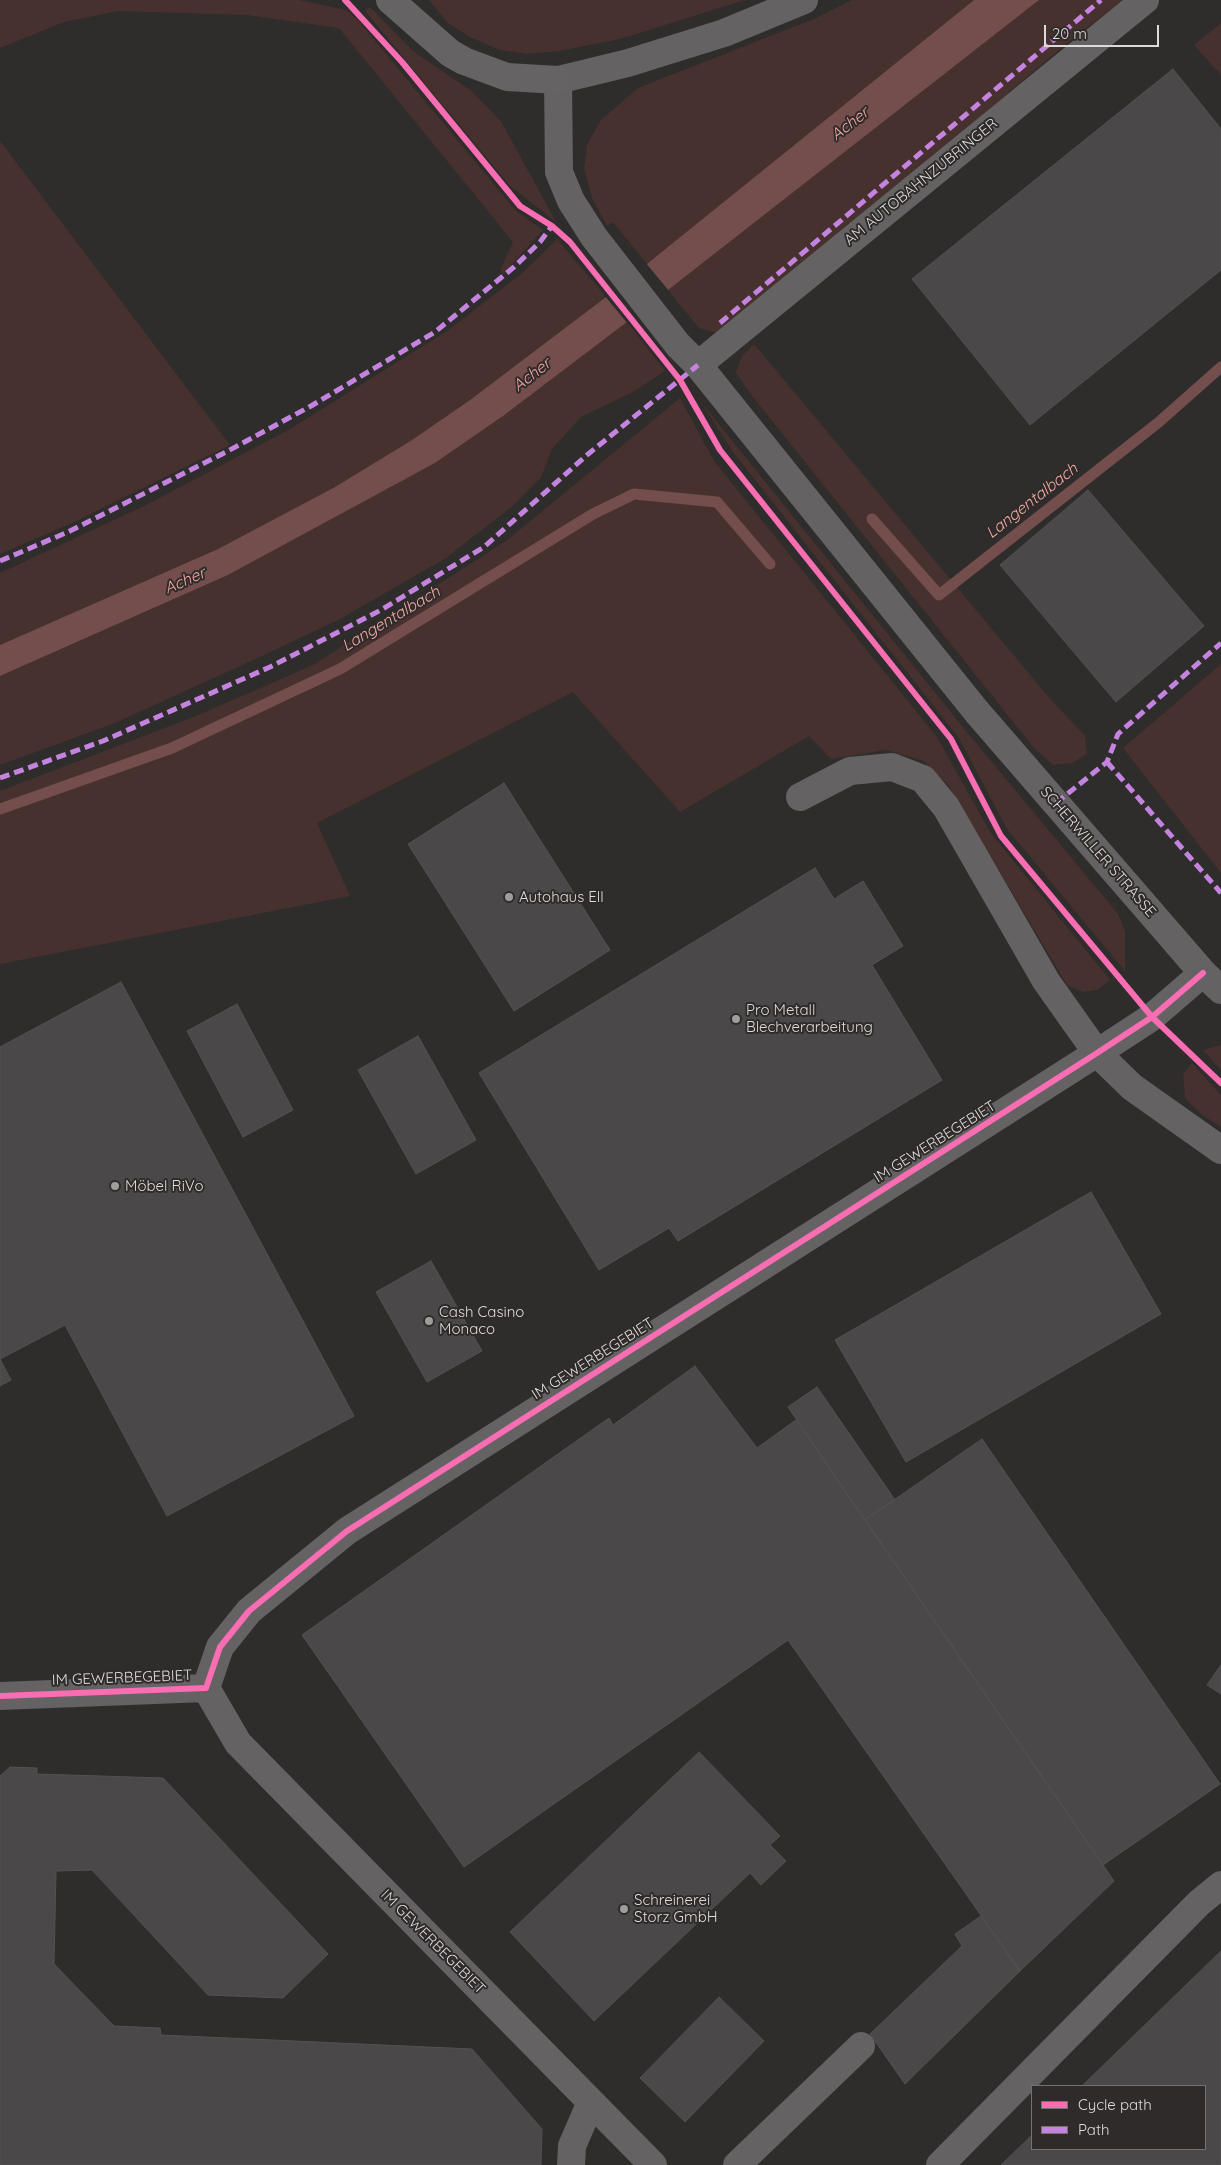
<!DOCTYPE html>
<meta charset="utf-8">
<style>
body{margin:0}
#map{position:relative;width:1221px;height:2165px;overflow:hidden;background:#2f2c2c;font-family:Quicksand,sans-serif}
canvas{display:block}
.legend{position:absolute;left:1031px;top:2085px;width:175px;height:65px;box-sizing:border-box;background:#302b2b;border:1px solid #757171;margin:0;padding:6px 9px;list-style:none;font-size:15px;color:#dddbda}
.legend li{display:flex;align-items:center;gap:10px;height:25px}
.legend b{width:25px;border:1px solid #757171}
.scale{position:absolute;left:1044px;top:25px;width:115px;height:22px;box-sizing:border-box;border:2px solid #dddbda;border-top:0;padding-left:6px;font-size:15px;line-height:18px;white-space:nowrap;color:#dddbda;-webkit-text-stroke:4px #302b2b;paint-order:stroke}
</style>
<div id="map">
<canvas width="1221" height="2165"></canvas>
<ul class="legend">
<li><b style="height:6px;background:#f96db3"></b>Cycle path</li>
<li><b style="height:6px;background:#c483df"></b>Path</li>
</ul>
<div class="scale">20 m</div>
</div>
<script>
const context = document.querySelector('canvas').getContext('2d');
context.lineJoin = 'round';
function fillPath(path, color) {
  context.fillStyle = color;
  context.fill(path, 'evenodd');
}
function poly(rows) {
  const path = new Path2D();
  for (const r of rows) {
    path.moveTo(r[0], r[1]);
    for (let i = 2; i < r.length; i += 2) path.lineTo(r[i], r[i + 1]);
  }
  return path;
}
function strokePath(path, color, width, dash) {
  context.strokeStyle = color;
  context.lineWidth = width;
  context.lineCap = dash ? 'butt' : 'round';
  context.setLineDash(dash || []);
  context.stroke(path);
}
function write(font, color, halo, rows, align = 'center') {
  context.font = font + ' Quicksand,sans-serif';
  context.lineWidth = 4;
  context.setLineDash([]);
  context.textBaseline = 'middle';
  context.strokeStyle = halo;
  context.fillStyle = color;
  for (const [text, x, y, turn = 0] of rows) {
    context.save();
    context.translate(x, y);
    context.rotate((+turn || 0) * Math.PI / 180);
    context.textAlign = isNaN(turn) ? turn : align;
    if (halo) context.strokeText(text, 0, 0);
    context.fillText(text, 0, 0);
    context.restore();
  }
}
fillPath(poly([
 [0,0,299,0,346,10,357,19,516,211,543,230,503,274,500,270,513,242,339,28,247,15,118,11,64,22,0,48],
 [429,0,745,0,620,39,559,51,528,54,500,50,470,37,448,23],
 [852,0,974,0,647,264,613,222,607,226,592,198,584,168,587,145,601,120,638,88,816,18],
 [1039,0,1123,0,1066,44,724,335,699,328,667,289],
 [370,7,413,51,473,92,502,123,556,222,510,186,365,11],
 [1221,23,1221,75,1194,45],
 [0,141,230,445,72,523,0,554],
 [557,239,606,297,470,400,412,440,335,487,218,549,0,645,0,573,144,506,290,429,447,331,520,275],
 [627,322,665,371,633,392,581,417,552,449,541,477,515,504,446,558,340,619,262,656,115,723,0,765,0,676,228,575,435,463,503,416],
 [754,344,1052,701,1085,736,1087,754,1072,763,1053,765,1034,748,753,397,736,373,742,356],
 [680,398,714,461,937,737,990,832,1110,980,1097,990,1083,992,1067,985,949,786,924,761,886,750,831,759,809,736,680,812,573,692,317,823,350,896,0,964,0,791,196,716,313,665,506,541],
 [701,402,962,726,1118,914,1125,931,1125,971,1007,829,959,738,733,452],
 [1221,664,1221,873,1123,748],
 [1221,1045,1221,1070,1203,1050],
 [1192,1063,1221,1095,1221,1127,1201,1114,1185,1098,1183,1074]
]), '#47312f');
fillPath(poly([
 [974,0,1039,0,627,322,503,416,435,463,228,575,0,676,0,645,218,549,335,487,412,440,470,400,606,297]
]), '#744e4c');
fillPath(poly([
 [645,262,669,291,628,324,604,295]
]), '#2f2c2c');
strokePath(poly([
 [872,519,939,595,1159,422,1221,367],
 [0,809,172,748,340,669,593,514,634,494,717,502,770,564]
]), '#744e4c', 11);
const building = poly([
 [1173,69,1221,129,1221,270,1030,425,912,279,1173,69],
 [1088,490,1204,626,1116,702,1000,565,1088,490],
 [504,783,610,950,514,1011,408,844,504,783],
 [815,868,834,899,863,881,903,946,872,965,942,1080,678,1241,669,1228,599,1270,479,1073,815,868],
 [121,982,354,1416,167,1516,65,1325,0,1359,11,1380,0,1386,0,1047,121,982],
 [237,1004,293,1110,243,1137,187,1031,237,1004],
 [418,1036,476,1140,416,1174,358,1070,418,1036],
 [1091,1192,1161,1314,906,1462,835,1340,1091,1192],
 [431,1261,482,1351,427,1382,376,1292,431,1261],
 [695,1366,757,1448,796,1420,1114,1881,1020,1971,788,1640,464,1867,302,1635,609,1418,613,1425,695,1366],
 [817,1387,895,1500,865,1520,788,1407,817,1387],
 [982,1439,1220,1784,1103,1865,865,1520,982,1439],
 [1221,1665,1221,1694,1207,1685,1221,1665],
 [699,1752,780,1836,770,1845,786,1861,761,1885,750,1873,594,2021,510,1932,699,1752],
 [10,1767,37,1768,37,1774,163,1778,328,1954,283,1998,208,1995,92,1870,56,1871,54,1964,114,2026,160,2028,161,2035,472,2049,542,2129,541,2165,0,2165,0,1776,10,1767],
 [981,1916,1020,1971,905,2084,870,2034,962,1946,955,1934,981,1916],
 [1221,1951,1221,2165,1001,2165,1032,2135,1032,2149,1205,2149,1205,2086,1082,2086,1221,1951],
 [719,1997,764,2041,685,2122,640,2078,719,1997]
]);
fillPath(building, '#4a4848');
strokePath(building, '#535151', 1);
strokePath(poly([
 [804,0,724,33,628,63,558,80,559,172,571,201,594,237,678,345,698,365,977,712,1203,973,1221,990],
 [698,365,1145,0],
 [800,797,850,771,892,767,923,779,946,807,1046,981,1097,1053,1132,1087,1221,1150],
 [206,1688,238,1743,653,2165],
 [0,1696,206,1688,220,1647,249,1611,347,1531,1097,1053,1152,1017,1203,973],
 [571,2165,572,2146,591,2102],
 [737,2165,861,2046],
 [940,2165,1199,1903,1221,1885]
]), '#646262', 28);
strokePath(poly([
 [390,0,450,53,464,61,507,77,558,80]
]), '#656363', 28);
strokePath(poly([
 [720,323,1101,0],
 [0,561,68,532,226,452,311,406,435,332,514,267,540,242,552,226],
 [1107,762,1221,893],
 [0,778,103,741,270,667,381,610,484,547,587,455,698,365],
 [1056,803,1107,762,1118,734,1221,643]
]), '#c483df', 5, [10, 5]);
strokePath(poly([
 [345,0,402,62,520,206,552,226,570,242,680,380,720,450,951,739,1001,836,1152,1017,1221,1083],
 [0,1696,206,1688,220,1647,249,1611,347,1531,1097,1053,1152,1017,1203,973]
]), '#f96db3', 6);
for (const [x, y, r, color] of [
 [509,897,5,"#a09e9d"],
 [736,1019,5,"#a09e9d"],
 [115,1186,5,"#a09e9d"],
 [429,1321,5,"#a09e9d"],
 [624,1909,5,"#a09e9d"]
]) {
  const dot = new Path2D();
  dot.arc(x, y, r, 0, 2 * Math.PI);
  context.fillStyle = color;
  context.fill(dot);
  strokePath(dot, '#302b2b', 2);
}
write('15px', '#dddbda', '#302b2b', [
 ["AM AUTOBAHNZUBRINGER",921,182,-39],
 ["SCHERWILLER STRASSE",1098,852,49],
 ["IM GEWERBEGEBIET",935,1142,-32],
 ["IM GEWERBEGEBIET",593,1359,-32],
 ["IM GEWERBEGEBIET",122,1678,-2],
 ["IM GEWERBEGEBIET",433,1942,45]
]);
write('15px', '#dddbda', '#302b2b', [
 ["Autohaus Ell",519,897],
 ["Pro Metall",746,1010],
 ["Blechverarbeitung",746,1027],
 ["Möbel RiVo",125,1186],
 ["Cash Casino",439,1312],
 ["Monaco",439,1329],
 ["Schreinerei",634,1900],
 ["Storz GmbH",634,1917]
], 'left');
write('italic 16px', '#f3aaa5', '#302b2b', [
 ["Acher",850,124,-38],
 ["Acher",532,375,-38],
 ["Langentalbach",1032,501,-38],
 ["Acher",185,581,-24],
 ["Langentalbach",391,619,-31]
]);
</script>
